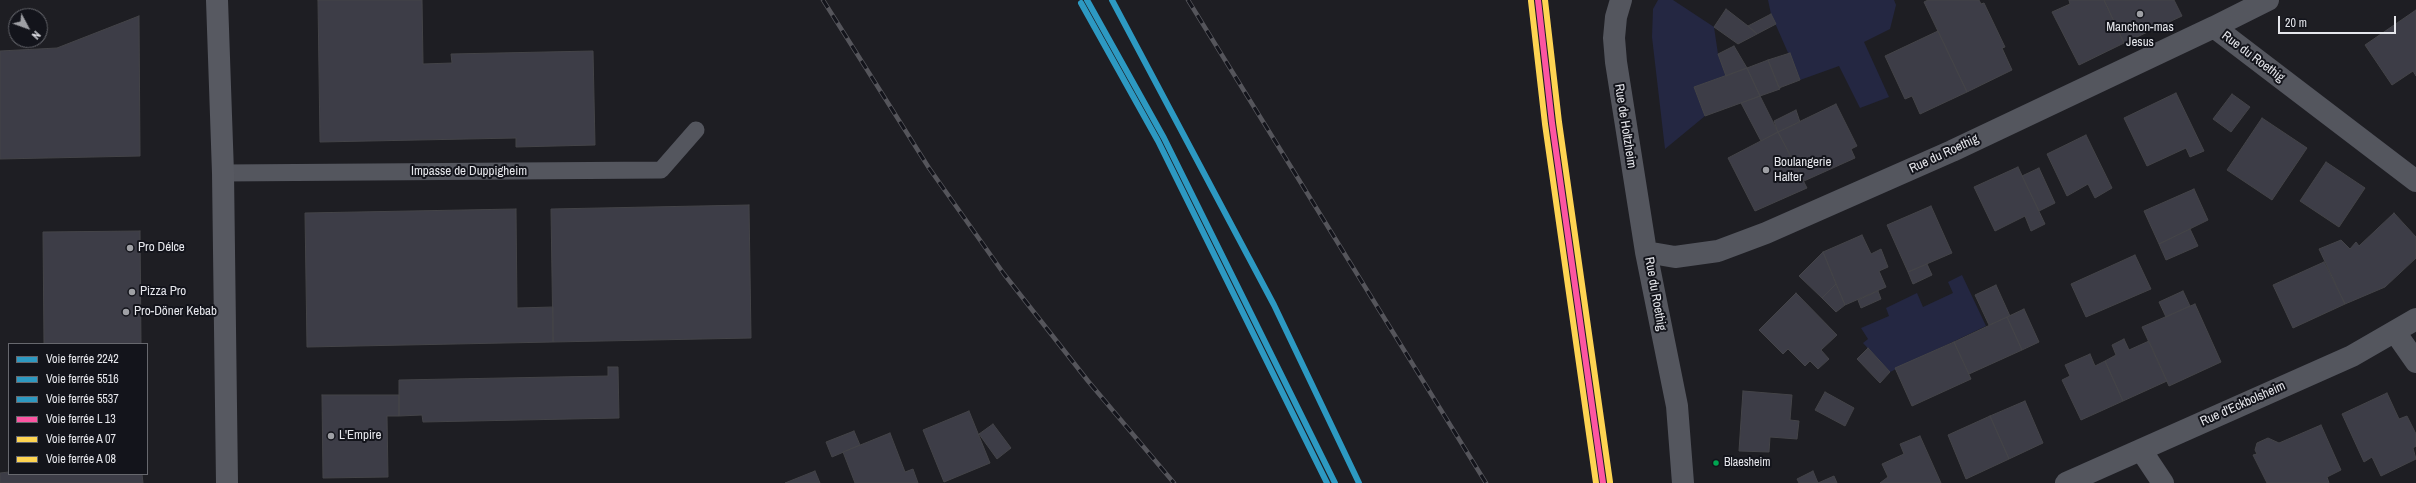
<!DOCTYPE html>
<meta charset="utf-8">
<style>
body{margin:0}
#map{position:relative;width:2416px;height:483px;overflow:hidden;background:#1e1e23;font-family:"Archivo Narrow",sans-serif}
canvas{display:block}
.legend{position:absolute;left:8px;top:343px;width:140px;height:132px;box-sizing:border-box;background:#13141b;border:1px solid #67686e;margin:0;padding:5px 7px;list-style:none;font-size:12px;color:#e5e6eb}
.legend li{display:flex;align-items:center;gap:8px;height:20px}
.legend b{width:20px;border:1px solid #67686e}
.north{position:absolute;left:8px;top:8px;width:40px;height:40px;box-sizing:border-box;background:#13141b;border:1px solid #67686e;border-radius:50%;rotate:131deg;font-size:11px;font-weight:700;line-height:16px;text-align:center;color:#e5e6eb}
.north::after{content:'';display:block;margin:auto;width:14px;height:18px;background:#9fa0a5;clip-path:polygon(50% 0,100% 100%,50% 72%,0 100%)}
.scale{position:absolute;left:2278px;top:16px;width:118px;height:18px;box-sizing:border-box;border:2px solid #e5e6eb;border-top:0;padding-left:5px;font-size:12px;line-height:14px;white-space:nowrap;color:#e5e6eb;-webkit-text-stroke:3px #13141b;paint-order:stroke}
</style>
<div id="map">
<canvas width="2416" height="483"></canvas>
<ul class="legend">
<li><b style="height:5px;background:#2d99c2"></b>Voie ferrée 2242</li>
<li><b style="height:5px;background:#2d99c2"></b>Voie ferrée 5516</li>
<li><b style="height:5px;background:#2d99c2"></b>Voie ferrée 5537</li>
<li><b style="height:5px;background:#fc55a2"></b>Voie ferrée L 13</li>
<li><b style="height:5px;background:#fed452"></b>Voie ferrée A 07</li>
<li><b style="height:5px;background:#fed452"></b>Voie ferrée A 08</li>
</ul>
<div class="north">N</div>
<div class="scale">20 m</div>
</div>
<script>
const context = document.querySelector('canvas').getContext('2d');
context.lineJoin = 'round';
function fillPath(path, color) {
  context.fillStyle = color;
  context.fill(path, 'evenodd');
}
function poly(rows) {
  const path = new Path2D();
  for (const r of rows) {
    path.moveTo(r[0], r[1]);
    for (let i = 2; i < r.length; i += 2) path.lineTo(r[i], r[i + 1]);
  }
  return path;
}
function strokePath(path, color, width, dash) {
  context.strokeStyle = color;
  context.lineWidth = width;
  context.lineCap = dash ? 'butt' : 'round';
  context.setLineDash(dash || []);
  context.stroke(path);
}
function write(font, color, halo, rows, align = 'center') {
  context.font = font + ' "Archivo Narrow",sans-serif';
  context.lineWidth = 4;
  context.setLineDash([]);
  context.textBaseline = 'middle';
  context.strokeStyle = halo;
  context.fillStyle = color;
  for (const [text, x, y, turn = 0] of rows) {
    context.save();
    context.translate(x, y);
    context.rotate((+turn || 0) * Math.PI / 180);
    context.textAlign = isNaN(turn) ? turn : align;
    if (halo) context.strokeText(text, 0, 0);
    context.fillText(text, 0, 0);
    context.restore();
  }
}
fillPath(poly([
 [1658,0,1673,0,1714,27,1718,54,1726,76,1694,87,1705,116,1665,149,1652,37,1653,9],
 [1768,0,1894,0,1896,5,1890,29,1864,42,1889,97,1860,108,1839,66,1800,80,1771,14],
 [1962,275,1986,326,1890,372,1863,343,1868,339,1861,328,1889,316,1886,308,1917,293,1923,307,1953,293,1948,282]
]), '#242742');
const building = poly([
 [318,0,422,0,423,64,452,63,451,54,593,51,595,145,516,147,516,138,320,142,318,0],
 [1928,0,1979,0,1981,4,1984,3,2005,47,2002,48,2012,70,1967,92,1924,2,1928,0],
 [2069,0,2104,0,2124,43,2079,65,2052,12,2070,4,2069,0],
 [2104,0,2174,0,2182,16,2124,43,2104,0],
 [1726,9,1748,26,1757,34,1738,44,1714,27,1726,9],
 [2416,10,2416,76,2413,71,2392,85,2365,45,2416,10],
 [1771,14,1776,24,1757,34,1748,26,1771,14],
 [139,16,140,156,0,159,0,51,57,48,139,16],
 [1938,31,1967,92,1920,114,1912,96,1905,99,1885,56,1938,31],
 [1734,46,1747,68,1726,76,1718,54,1734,46],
 [1790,53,1800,80,1779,88,1768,60,1790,53],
 [1768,60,1780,89,1760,96,1747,68,1768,60],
 [1747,68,1760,96,1705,116,1694,87,1747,68],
 [2176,93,2204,151,2190,157,2186,148,2147,166,2124,118,2176,93],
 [2232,94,2250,107,2231,132,2213,119,2232,94],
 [1760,96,1778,132,1761,141,1741,103,1760,96],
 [1836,104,1857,146,1851,149,1855,158,1804,181,1778,132,1836,104],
 [1796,110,1800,122,1778,132,1774,121,1796,110],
 [2262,118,2307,148,2272,200,2227,170,2262,118],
 [1778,132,1807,188,1755,211,1728,158,1778,132],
 [2086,135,2112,188,2095,198,2088,184,2067,196,2047,154,2086,135],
 [2326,162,2365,188,2339,227,2300,201,2326,162],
 [2018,167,2045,224,2031,231,2025,216,1995,231,1974,187,2018,167],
 [2039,168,2055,203,2039,211,2022,176,2039,168],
 [2194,189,2208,220,2159,244,2144,211,2194,189],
 [749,205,751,338,553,342,551,209,749,205],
 [1931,206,1952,253,1908,272,1887,225,1931,206],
 [516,209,517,308,553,307,553,342,307,347,305,213,516,209],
 [2394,213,2416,237,2416,258,2385,287,2345,304,2319,249,2341,240,2350,249,2356,242,2359,246,2394,213],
 [2190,229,2198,246,2166,260,2159,244,2190,229],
 [140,231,141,344,44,344,43,232,140,231],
 [1862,235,1871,254,1881,249,1888,267,1879,271,1886,287,1845,305,1823,252,1862,235],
 [1823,252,1836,284,1822,298,1799,276,1823,252],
 [2135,255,2151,289,2086,317,2071,284,2135,255],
 [2324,262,2345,304,2293,328,2273,285,2324,262],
 [1927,264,1932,275,1913,284,1908,272,1927,264],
 [1836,284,1845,305,1836,312,1822,298,1836,284],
 [1996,285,2010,316,1989,325,1975,295,1996,285],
 [1878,291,1881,299,1861,308,1858,300,1878,291],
 [2183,291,2190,306,2166,317,2159,302,2183,291],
 [1796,293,1837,335,1821,350,1829,359,1818,369,1810,361,1805,366,1788,349,1783,354,1759,330,1796,293],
 [2195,304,2221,362,2169,386,2142,327,2195,304],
 [2024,309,2039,342,2022,350,2007,317,2024,309],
 [2007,317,2022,350,1969,374,1954,342,2007,317],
 [2124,339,2129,350,2149,341,2167,381,2123,401,2105,361,2116,355,2112,345,2124,339],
 [1954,342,1971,379,1912,406,1895,368,1954,342],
 [1868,348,1890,372,1880,383,1857,359,1868,348],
 [2090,354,2095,366,2105,361,2123,401,2081,420,2062,380,2070,376,2065,365,2090,354],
 [608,367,618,367,619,418,423,422,422,415,399,416,399,380,608,376,608,367],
 [1743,391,1792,395,1790,420,1799,421,1797,439,1770,437,1769,452,1739,451,1743,391],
 [1825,392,1854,408,1845,426,1815,410,1825,392],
 [2387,393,2399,419,2407,416,2416,434,2416,446,2413,448,2416,459,2381,476,2372,457,2364,462,2342,414,2387,393],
 [322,395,399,395,399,416,387,416,388,477,323,478,322,395],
 [2025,401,2043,443,2009,459,1990,416,2025,401],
 [969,411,990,463,944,482,923,430,969,411],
 [1990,416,2009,459,1966,479,1948,435,1990,416],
 [993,424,1011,448,997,459,979,434,993,424],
 [2321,425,2341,470,2327,477,2329,483,2267,483,2253,455,2257,454,2255,450,2257,443,2268,438,2279,443,2321,425],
 [854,431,860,445,832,457,826,442,854,431],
 [890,433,905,472,913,469,918,483,855,483,843,452,890,433],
 [1920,436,1941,483,1880,483,1888,477,1882,464,1904,454,1900,444,1920,436],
 [815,471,820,483,785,483,815,471],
 [1813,471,1818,483,1834,476,1837,483,1799,483,1797,479,1813,471],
 [9,472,9,474,142,474,143,483,0,483,0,473,9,472]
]);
fillPath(building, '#3d3d47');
strokePath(building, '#444448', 1);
strokePath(poly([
 [223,173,661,170,696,130]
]), '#54565e', 17);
strokePath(poly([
 [1621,0,1616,17,1614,38,1616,62,1646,252,1677,406,1683,483],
 [2214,27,2268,0],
 [1646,252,1675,257,1718,251,1766,233,1952,151,2214,27,2416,181],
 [2395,332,2416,362],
 [2141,450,2163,483],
 [2066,483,2352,356,2416,319]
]), '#54565e', 22);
strokePath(poly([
 [217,0,223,173,227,483]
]), '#575961', 22);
const rail = poly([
 [823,0,929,168,1004,274,1088,381,1174,483],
 [1188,0,1486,483]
]);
strokePath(rail, '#55555b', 4.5);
strokePath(rail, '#13141b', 3, [9]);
strokePath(poly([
 [1087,0,1164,138,1335,483]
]), '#2d99c2', 6);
strokePath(poly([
 [1081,3,1158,141,1327,483]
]), '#2d99c2', 6);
strokePath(poly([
 [1112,0,1274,305,1359,483]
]), '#2d99c2', 6);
strokePath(poly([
 [1538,0,1552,123,1603,483]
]), '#fc55a2', 6);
strokePath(poly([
 [1531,1,1545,124,1596,483]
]), '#fed452', 6);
strokePath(poly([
 [1545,0,1559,122,1610,482]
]), '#fed452', 6);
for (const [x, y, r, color] of [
 [2140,14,4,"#9fa0a5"],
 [1766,170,4,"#9fa0a5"],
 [130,248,4,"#9fa0a5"],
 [132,292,4,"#9fa0a5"],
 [126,312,4,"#9fa0a5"],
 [331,436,4,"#9fa0a5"],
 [1716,463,3.5,"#00a651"]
]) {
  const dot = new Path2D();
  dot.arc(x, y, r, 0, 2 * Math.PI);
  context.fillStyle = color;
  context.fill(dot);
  strokePath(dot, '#13141b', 1.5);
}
write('12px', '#e5e6eb', '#13141b', [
 ["Blaesheim",1724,463]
], 'left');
write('13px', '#e5e6eb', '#13141b', [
 ["Manchon-mas",2140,28,"center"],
 ["Jesus",2140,43,"center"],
 ["Boulangerie",1774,163],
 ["Halter",1774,178],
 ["Pro Délce",138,248],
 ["Pizza Pro",140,292],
 ["Pro-Döner Kebab",134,312],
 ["L'Empire",339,436]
], 'left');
write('13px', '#e5e6eb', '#13141b', [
 ["Rue du Roethig",2253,57,37],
 ["Rue de Holtzheim",1625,126,81],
 ["Rue du Roethig",1944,154,-25],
 ["Impasse de Duppigheim",469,172],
 ["Rue du Roethig",1655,294,80],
 ["Rue d'Eckbolsheim",2243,404,-24]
]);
</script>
